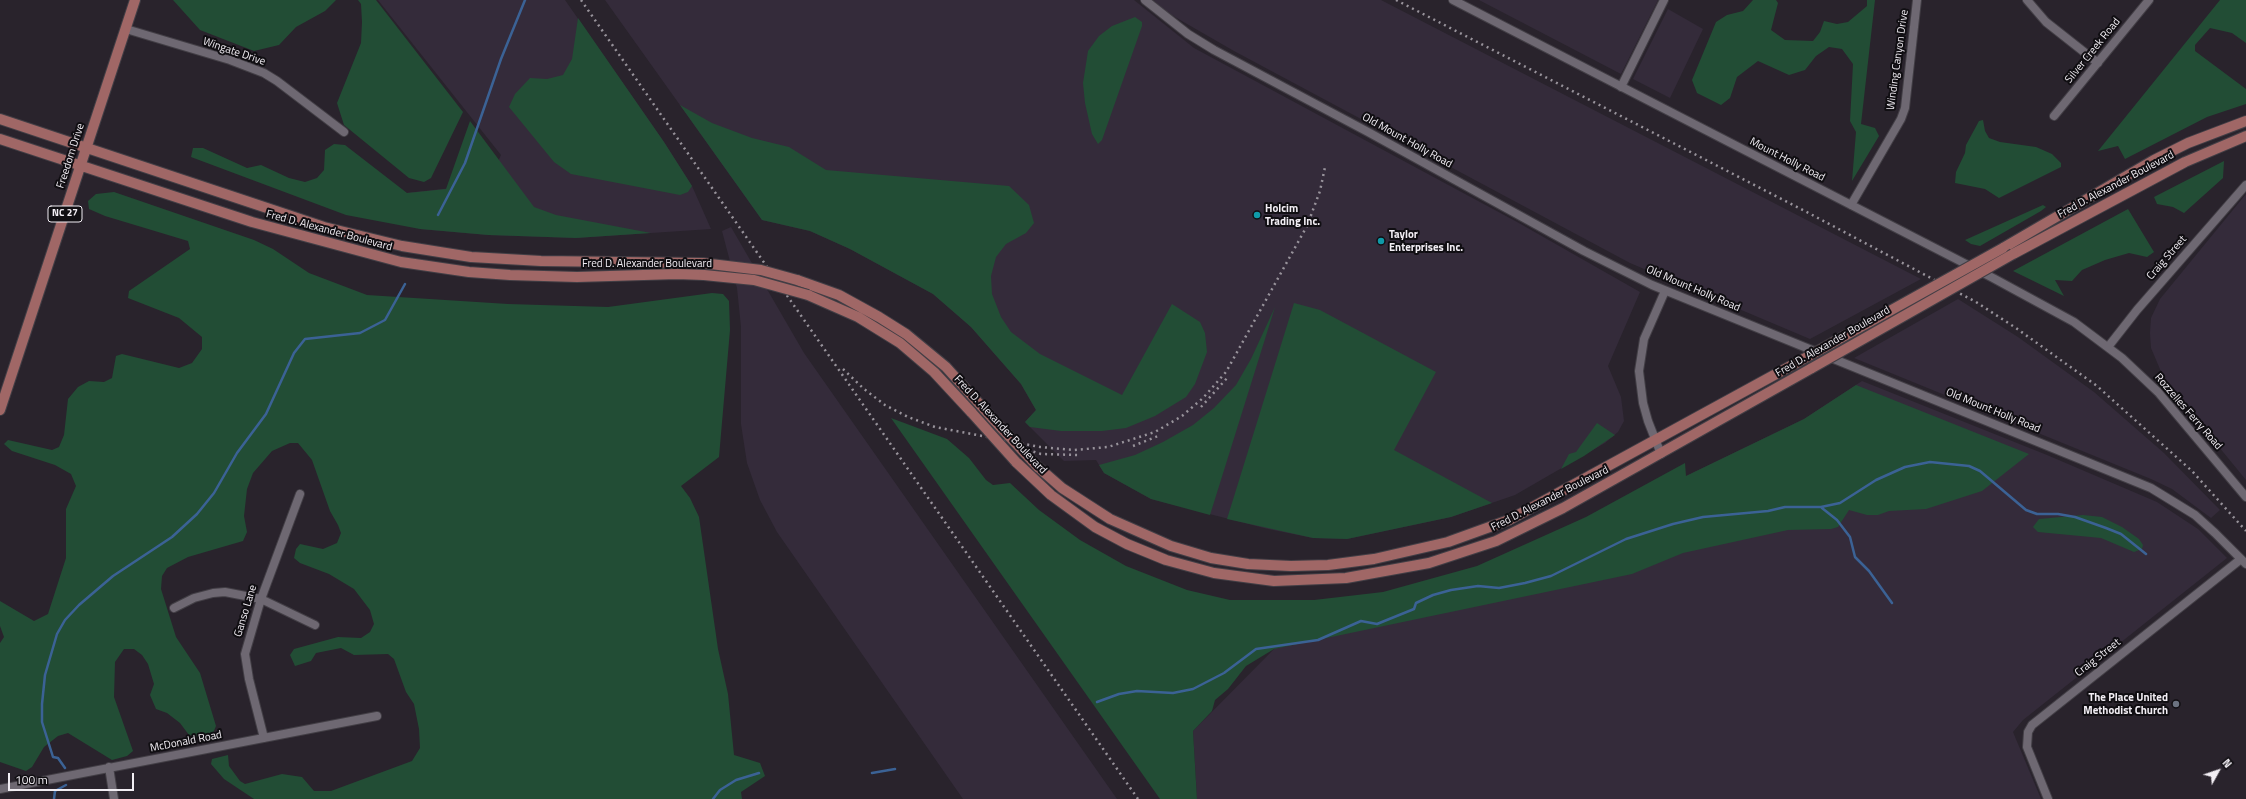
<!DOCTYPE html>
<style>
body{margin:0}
#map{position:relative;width:2246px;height:799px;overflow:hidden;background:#29232c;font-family:"Titillium Web",sans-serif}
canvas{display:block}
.north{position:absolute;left:2198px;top:751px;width:40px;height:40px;-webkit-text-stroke:3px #100e12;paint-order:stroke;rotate:50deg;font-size:11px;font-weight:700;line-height:16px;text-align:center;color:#f2eef4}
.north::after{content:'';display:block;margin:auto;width:14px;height:18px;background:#f2eef4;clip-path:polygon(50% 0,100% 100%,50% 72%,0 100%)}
.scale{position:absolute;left:8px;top:773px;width:126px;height:18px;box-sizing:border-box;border:2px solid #f2eef4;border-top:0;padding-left:5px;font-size:12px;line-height:14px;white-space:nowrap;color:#f2eef4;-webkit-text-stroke:3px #100e12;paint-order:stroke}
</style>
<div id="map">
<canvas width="2246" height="799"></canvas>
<div class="north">N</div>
<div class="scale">100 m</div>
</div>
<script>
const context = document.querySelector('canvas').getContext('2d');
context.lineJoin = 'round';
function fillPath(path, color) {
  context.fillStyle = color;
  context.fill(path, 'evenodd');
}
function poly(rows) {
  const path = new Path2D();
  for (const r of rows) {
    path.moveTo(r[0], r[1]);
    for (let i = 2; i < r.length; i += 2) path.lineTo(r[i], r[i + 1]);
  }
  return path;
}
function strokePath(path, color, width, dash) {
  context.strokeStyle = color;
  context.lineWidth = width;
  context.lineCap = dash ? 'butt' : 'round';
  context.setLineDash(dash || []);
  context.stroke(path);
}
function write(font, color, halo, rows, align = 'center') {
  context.font = font + ' "Titillium Web",sans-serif';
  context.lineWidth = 4;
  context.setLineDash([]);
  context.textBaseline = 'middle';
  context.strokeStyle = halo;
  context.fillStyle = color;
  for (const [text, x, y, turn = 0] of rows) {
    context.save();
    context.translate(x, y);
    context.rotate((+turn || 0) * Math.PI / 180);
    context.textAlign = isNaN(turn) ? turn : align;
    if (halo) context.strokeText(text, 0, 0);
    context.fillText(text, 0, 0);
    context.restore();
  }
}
fillPath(poly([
 [378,0,565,0,664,142,692,186,711,229,576,238,488,235,420,229,351,199,488,184,501,155],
 [605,0,1134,0,1194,48,1517,222,1640,292,1608,366,1621,397,1624,421,1618,432,1605,443,1515,495,1451,517,1347,539,1313,538,1268,529,1151,499,1104,473,1096,460,1064,461,1025,422,1036,410,1021,384,971,327,933,294,850,249,810,231,762,220],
 [1153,0,1381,0,1921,279,1810,339,1630,263,1234,51,1168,13],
 [1479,0,1658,0,1621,74],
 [1668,9,1703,29,1670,98,1633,79],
 [2246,194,2246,480,2165,381,2151,348,2150,333,2151,318,2160,299],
 [731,227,804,353,1117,799,963,799,777,532,760,500,747,463,741,424,741,327,737,288,722,231],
 [1958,299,2018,337,2094,392,2164,453,2220,510,2211,518,2172,489,2151,479,1854,358],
 [1862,381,2047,455,2157,502,2198,529,2227,558,2023,720,2013,732,2041,799,1197,799,1193,731,1274,649,1288,629,1407,603,1686,476,1804,419]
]), '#342b3a');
fillPath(poly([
 [173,0,336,0,325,11,296,27,279,45,254,51,200,30],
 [358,0,376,0,463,112,431,178,424,182,409,178,344,125,337,103,361,43,362,22,361,4],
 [1753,0,1776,0,1778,3,1771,30,1785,40,1813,41,1820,32,1824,21,1837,24,1848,22,1867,6,1867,0,1875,0,1861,124,1875,128,1879,136,1852,181,1856,132,1850,121,1853,64,1842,49,1829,47,1816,56,1805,70,1789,75,1758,61,1737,77,1730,98,1721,105,1697,93,1692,80,1716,22,1727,15,1743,11],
 [2220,0,2246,0,2246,43,2232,33,2210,28,2195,45,2195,51,2246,89,2246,104,2207,117,2125,159,2118,146,2098,151],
 [1135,17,1142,22,1142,26,1102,140,1098,144,1092,134,1085,103,1083,83,1088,51,1099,36,1112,26],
 [578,18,664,142,692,186,688,192,680,195,571,174,554,162,509,107,515,94,530,78,547,79,563,75,572,59],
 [680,105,712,123,752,138,789,147,826,170,1009,186,1029,205,1034,223,1026,233,1006,244,996,257,991,276,992,294,1001,317,1011,332,1040,354,1122,395,1172,304,1200,322,1205,333,1207,352,1195,384,1186,397,1155,416,1126,428,1102,431,1061,431,1030,427,1025,422,1036,410,1021,384,971,327,933,294,850,249,810,231,762,220],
 [1983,120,1985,131,1989,138,2000,142,2036,147,2052,154,2061,163,2061,167,1999,198,1985,189,1955,183,1956,172,1965,153,1966,145,1979,121],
 [470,121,534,207,556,215,651,233,576,238,488,235,420,229,346,215,191,157,193,148,203,148,247,168,261,165,289,178,305,182,317,178,324,170,325,150,334,144,345,145,407,193,446,189],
 [2224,161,2223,178,2184,213,2173,207,2157,204,2154,197],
 [114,192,254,240,273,249,309,273,367,295,508,304,608,307,712,293,723,294,729,301,730,330,719,457,681,486,690,498,699,517,718,649,728,694,734,755,760,763,765,776,741,792,742,799,254,799,224,779,211,764,212,759,228,755,229,766,240,781,245,784,282,774,302,777,314,791,331,791,412,761,420,748,419,729,414,704,406,692,394,659,388,654,354,655,341,648,316,653,311,661,295,666,290,655,294,649,338,637,361,638,370,632,374,624,370,610,354,589,329,574,300,563,294,558,296,549,300,544,323,549,337,543,341,533,338,525,330,511,312,460,298,443,290,443,272,451,253,473,247,489,244,516,247,532,243,541,188,557,167,568,162,576,161,589,176,637,200,673,216,726,213,733,199,737,189,735,180,723,167,713,156,709,150,695,154,684,148,664,142,655,134,649,124,649,115,662,114,697,133,751,127,756,112,760,68,733,58,736,44,747,32,767,26,771,0,762,0,643,4,637,0,626,0,601,34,621,48,614,66,558,66,509,76,486,71,474,55,465,12,451,4,444,8,440,52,450,59,447,64,435,68,399,78,387,89,381,104,382,112,378,116,356,122,354,179,368,192,363,202,349,202,337,179,318,128,298,129,291,190,249,188,241,105,216,89,209,88,201,96,194],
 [2043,205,2046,207,2041,211,1980,246,1971,244,1965,240],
 [2128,209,2154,252,2147,257,2129,253,2105,260,2082,270,2072,281,2055,280,2064,296,2013,271],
 [1294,303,1320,310,1436,372,1394,450,1492,503,1451,517,1347,539,1313,538,1227,519],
 [1275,307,1210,515,1151,499,1104,473,1099,465,1135,455,1163,442,1193,425,1214,408,1236,385,1251,359],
 [1856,385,2029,454,1982,491,1926,509,1889,511,1878,515,1867,515,1849,510,1838,527,1831,529,1788,530,1683,553,1632,574,1274,649,1246,666,1228,689,1215,700,1212,711,1193,731,1197,799,1160,799,891,418,947,439,969,458,986,480,993,485,1010,483,1039,510,1080,540,1126,566,1187,590,1230,600,1314,600,1383,592,1477,566,1586,517,1685,463,1686,476,1804,419],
 [1597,423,1615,435,1584,456,1561,469,1569,454,1576,452],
 [2083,515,2102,517,2122,527,2139,539,2143,545,2142,549,2134,552,2101,538,2038,532,2033,527,2039,519]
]), '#224d35');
strokePath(poly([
 [438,215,465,163,501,59,525,0],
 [1822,508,1837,520,1850,537,1855,557,1869,571,1892,603],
 [1097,702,1119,694,1137,691,1173,693,1193,689,1224,673,1256,649,1318,640,1361,621,1377,624,1414,609,1416,603,1433,595,1451,590,1478,586,1499,588,1525,583,1551,576,1626,539,1673,524,1703,517,1768,511,1785,507,1821,507,1840,503,1876,480,1905,467,1930,462,1969,466,1980,471,2026,510,2037,514,2058,514,2075,517,2106,528,2121,534,2146,554],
 [65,768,58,758,53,757,42,722,42,704,45,675,57,634,65,620,79,605,113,576,172,537,197,514,214,493,237,453,266,414,294,353,305,339,360,333,385,320,405,284],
 [872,773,895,769],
 [54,799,55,791,66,785],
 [713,799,720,790,736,780,759,773]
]), '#3b6295', 2.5);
const minor = poly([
 [1145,0,1188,34,1214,50,1368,132,1584,251,1652,285,2151,488,2195,515,2215,533,2246,564],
 [1453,0,1993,278,2074,322,2122,358,2158,392,2246,497],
 [2027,0,2046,22,2098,63],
 [126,29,230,60,264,73,277,81,344,132],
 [1621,87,1664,0],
 [2054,116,2149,0],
 [1851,205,1901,119,1905,108,1917,0],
 [2108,347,2137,310,2246,185],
 [1661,454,1648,421,1643,403,1639,371,1644,339,1665,291],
 [174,608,194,598,213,593,225,592,261,599,315,625],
 [264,738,249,679,245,654,261,599,300,494],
 [109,767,114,799],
 [0,789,377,716],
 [2048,799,2027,747,2028,732,2032,725,2241,559]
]);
const major = poly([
 [0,119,324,227,402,246,471,257,541,261,702,263],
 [0,139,252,222,401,262,469,272,510,275,577,277,677,274,704,275],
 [2003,248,2154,160,2188,143,2246,121],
 [2013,254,2185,162,2246,136],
 [797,280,839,295,879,317,906,334,946,367,992,418],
 [808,295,858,317,900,343,934,372,972,413],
 [0,410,135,0],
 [1016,462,1051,495,1095,527,1127,544,1166,560,1214,573,1274,581,1346,578,1429,563,1496,541,1563,508,1812,368],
 [1038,467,1062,488,1110,519,1171,546,1211,558,1248,564,1291,566,1328,565,1374,559,1448,542,1509,520,1798,362]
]);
strokePath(minor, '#423e45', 10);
strokePath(major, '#423e45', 12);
strokePath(minor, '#6e6872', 8);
strokePath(major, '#a06766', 10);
strokePath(poly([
 [581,0,1138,799],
 [1396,0,1801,209,1976,302,2016,328,2097,386,2192,471,2246,531],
 [843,369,864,389,885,405,908,417,935,427,1040,447,1074,450,1108,447,1155,432,1182,416,1203,398,1226,372,1307,226,1320,191,1325,167],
 [1201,407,1228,377],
 [1133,446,1158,436],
 [1022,448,1041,454,1078,455]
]), '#98939b', 2.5, [2, 4]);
const majorBridge = poly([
 [702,263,761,270,797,280],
 [704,275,754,280,808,295],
 [1798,362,2003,248],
 [1812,368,2013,254],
 [972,413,1016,462],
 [992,418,1038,467]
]);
strokePath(majorBridge, '#423e45', 12, []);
strokePath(majorBridge, '#a06766', 10);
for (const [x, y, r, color] of [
 [1257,215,4,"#0f9aa8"],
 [1381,241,4,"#0f9aa8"],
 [2176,704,4,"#6b7280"]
]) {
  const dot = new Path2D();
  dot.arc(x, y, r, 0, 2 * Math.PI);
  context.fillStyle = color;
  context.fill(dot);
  strokePath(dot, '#100e12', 1.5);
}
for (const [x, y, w] of [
 [65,214,34]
]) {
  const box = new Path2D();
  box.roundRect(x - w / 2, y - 8, w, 16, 3);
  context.fillStyle = '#100e12';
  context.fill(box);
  strokePath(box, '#f2eef4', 1);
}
write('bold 10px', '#f2eef4', null, [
 ["NC 27",65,214]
]);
write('11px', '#f2eef4', '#100e12', [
 ["Silver Creek Road",2093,51,-51],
 ["Wingate Drive",234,52,19],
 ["Winding Canyon Drive",1898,60,-82],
 ["Old Mount Holly Road",1407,141,29],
 ["Freedom Drive",71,156,-72],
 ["Mount Holly Road",1787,160,27],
 ["Fred D. Alexander Boulevard",2116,185,-28],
 ["Fred D. Alexander Boulevard",329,231,15],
 ["Craig Street",2167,258,-49],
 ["Fred D. Alexander Boulevard",647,264],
 ["Old Mount Holly Road",1693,289,23],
 ["Fred D. Alexander Boulevard",1833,342,-30],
 ["Old Mount Holly Road",1993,411,22],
 ["Rozzelles Ferry Road",2188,412,49],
 ["Fred D. Alexander Boulevard",1000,425,47],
 ["Fred D. Alexander Boulevard",1550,499,-27],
 ["Ganso Lane",246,611,-73],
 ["Craig Street",2098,658,-38],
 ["McDonald Road",186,742,-11]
]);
write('bold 11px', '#f2eef4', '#100e12', [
 ["Holcim",1265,209],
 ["Trading Inc.",1265,222],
 ["Taylor",1389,235],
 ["Enterprises Inc.",1389,248],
 ["The Place United",2168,698,"right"],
 ["Methodist Church",2168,711,"right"]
], 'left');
</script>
